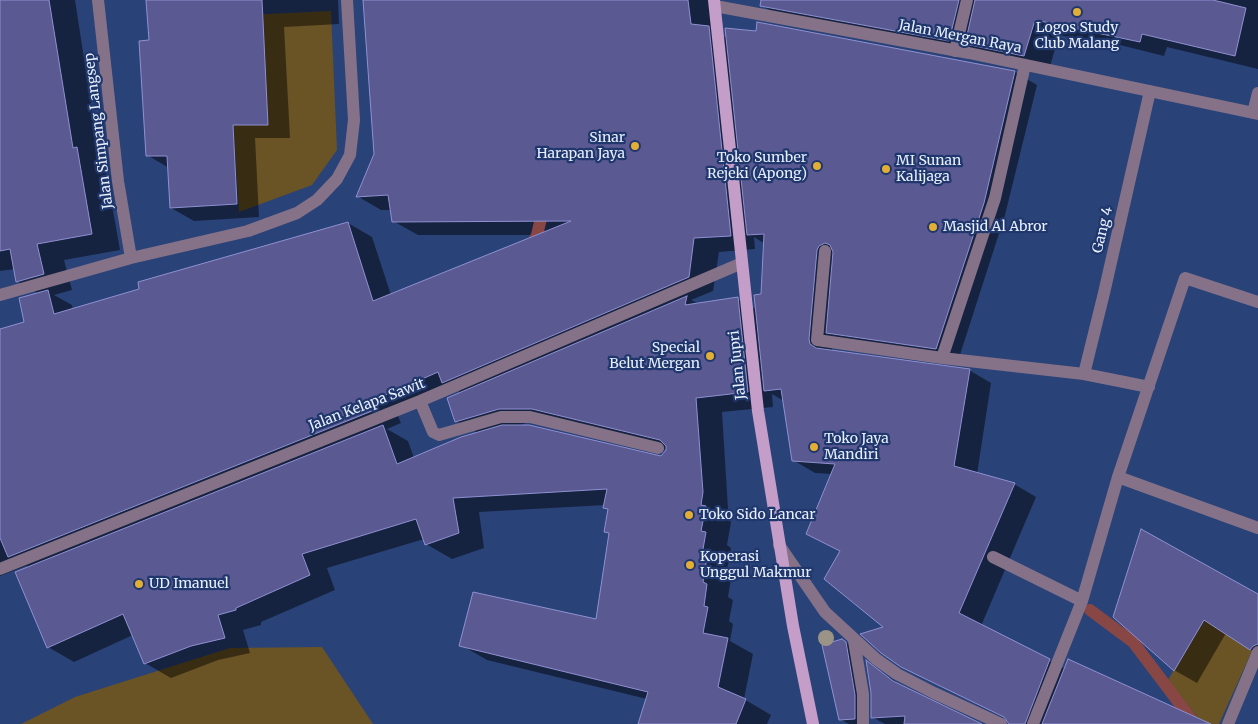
<!DOCTYPE html>
<style>
body{margin:0}
canvas{display:block;background:#294278}
</style>
<canvas width="1258" height="724"></canvas>
<script>
const context = document.querySelector('canvas').getContext('2d');
context.lineJoin = 'round';
function fillPath(path, color) {
  context.fillStyle = color;
  context.fill(path, 'evenodd');
}
function poly(rows) {
  const path = new Path2D();
  for (const r of rows) {
    path.moveTo(r[0], r[1]);
    for (let i = 2; i < r.length; i += 2) path.lineTo(r[i], r[i + 1]);
  }
  return path;
}
function strokePath(path, color, width, dash) {
  context.strokeStyle = color;
  context.lineWidth = width;
  context.lineCap = dash ? 'butt' : 'round';
  context.setLineDash(dash || []);
  context.stroke(path);
}
function write(font, color, halo, rows, align = 'center') {
  context.font = font + ' Merriweather,serif';
  context.lineWidth = 4.5;
  context.setLineDash([]);
  context.textBaseline = 'middle';
  context.strokeStyle = halo;
  context.fillStyle = color;
  for (const [text, x, y, turn = 0] of rows) {
    context.save();
    context.translate(x, y);
    context.rotate((+turn || 0) * Math.PI / 180);
    context.textAlign = isNaN(turn) ? turn : align;
    if (halo) context.strokeText(text, 0, 0);
    context.fillText(text, 0, 0);
    context.restore();
  }
}
fillPath(poly([
 [331,11,337,150,312,185,239,212,226,16],
 [1204,620,1252,651,1219,724,1203,724,1168,680],
 [322,647,373,724,21,724,75,697,230,648]
]), '#6a5324');
fillPath(poly([
 [0,0,75,0,100,162,105,165,120,250,64,260,72,290,54,295,72,305,73,310,348,223,372,237,391,295,540,235,418,235,393,221,391,210,381,210,357,196,375,155,365,0,709,0,714,31,728,39,757,33,758,24,1015,72,1037,85,1005,215,958,361,849,345,833,336,832,351,969,370,991,383,977,474,1014,484,1036,497,981,626,1065,669,1199,724,1010,724,1008,719,902,666,886,628,841,552,807,533,832,474,815,473,793,460,784,401,772,394,773,407,722,412,728,508,727,519,731,522,727,545,731,548,727,570,732,573,728,597,733,600,729,621,733,624,730,641,753,654,744,699,771,715,767,724,639,724,647,699,487,660,461,645,597,620,610,534,605,531,609,510,604,507,605,505,479,512,484,548,452,559,426,544,424,539,327,568,335,590,261,622,261,625,243,630,250,653,218,660,171,678,145,663,133,635,74,662,48,647,29,567,26,566,0,576,0,330,25,323,39,294,17,281,15,269,0,271],
 [754,237,765,244,763,295,757,310,737,299,699,304,691,300,713,291,719,252,755,249],
 [455,389,462,393,456,421,478,433,414,458,408,441,387,429,401,423,397,414],
 [526,423,559,423,668,450,661,457,518,426],
 [147,0,338,0,339,24,284,27,290,138,255,138,259,217,194,221,171,208,169,168,147,155,150,42],
 [762,0,1258,0,1258,69,1167,47,1164,56,1120,45,1120,48,1059,35,1049,70,786,20,761,5],
 [1258,596,1258,654,1226,633,1197,683,1174,670,1114,617],
 [842,640,854,647,866,724,849,724,840,719],
 [867,663,907,689,979,724,885,724,872,717,872,693]
]), '#0007');
strokePath(poly([
 [530,249,537,235,544,206],
 [1090,610,1133,642,1195,724]
]), '#884744', 12);
const building = poly([
 [0,0,49,0,73,148,77,147,92,234,37,244,44,274,16,282,10,249,0,251,0,0],
 [146,0,262,0,268,125,233,125,237,204,170,208,167,156,146,156,139,41,149,40,146,0],
 [363,0,688,0,691,24,709,26,731,236,694,238,689,277,442,383,438,372,374,400,377,409,8,557,0,538,0,329,24,322,19,298,48,290,54,314,139,289,138,282,348,222,373,301,571,221,392,222,388,195,356,197,374,154,363,0],
 [761,0,959,0,949,41,760,6,761,0],
 [975,0,1213,0,1246,8,1235,56,1142,34,1140,42,1035,20,1024,56,965,44,975,0],
 [757,22,1015,71,984,203,936,349,826,333,833,252,830,245,825,243,819,246,817,250,809,339,810,344,816,348,970,369,954,466,1015,483,959,613,1050,659,1025,724,1009,724,1004,717,901,667,881,653,860,634,883,627,824,579,840,551,806,534,835,464,792,461,781,389,764,391,754,295,761,294,764,234,747,235,725,28,756,31,757,22],
 [687,296,685,305,738,297,748,392,696,398,703,492,701,505,706,506,701,531,706,532,702,555,707,557,703,582,707,584,704,606,708,607,703,633,728,638,718,687,746,699,736,724,638,724,648,692,459,646,473,592,596,619,609,533,604,532,608,509,603,508,607,489,453,498,459,533,425,545,416,519,302,554,310,575,236,608,236,610,218,615,225,638,191,646,144,664,123,614,47,648,15,572,383,425,397,464,461,437,502,425,529,425,661,456,666,450,666,446,660,440,532,409,499,409,455,422,447,398,687,296],
 [1141,529,1258,594,1258,644,1253,646,1250,650,1204,620,1174,671,1113,617,1141,529],
 [842,639,846,642,855,695,855,719,839,720,822,645,842,639],
 [1068,659,1211,724,1042,724,1068,659],
 [866,660,893,681,982,724,904,724,905,716,871,718,871,693,866,660]
]);
fillPath(building, '#5a5992');
strokePath(building, '#8f90d1', 1);
strokePath(poly([
 [98,0,118,181,131,258],
 [715,6,969,53,1258,114],
 [955,51,967,0],
 [1253,113,1258,93],
 [825,251,817,340,942,358,1084,374,1149,387],
 [0,295,131,258,248,231,297,213,317,200,337,179,350,155,354,120,347,0],
 [942,358,995,198,1025,65],
 [1084,374,1104,293,1150,91],
 [420,401,433,432,439,435,501,417,530,417,658,448],
 [1118,477,1258,528],
 [779,545,825,612,876,659,897,674,934,693,1001,724],
 [993,557,1082,601],
 [0,569,420,401,742,263],
 [854,641,863,694,863,724],
 [1033,724,1082,601,1118,477,1185,278,1258,302],
 [1228,724,1258,652]
]), '#867288', 12);
strokePath(poly([
 [714,0,758,411,793,626,813,724]
]), '#c59dc9', 12);
context.fillStyle = '#9b9385';
for (const [x, y] of [
 [826,638]
]) {
  context.beginPath();
  context.arc(x, y, 8, 0, 2 * Math.PI);
  context.fill();
}
for (const [x, y, r, color] of [
 [1077,12,5,"#e3ae35"],
 [635,146,5,"#e3ae35"],
 [817,166,5,"#e3ae35"],
 [886,169,5,"#e3ae35"],
 [933,227,5,"#e3ae35"],
 [710,356,5,"#e3ae35"],
 [814,447,5,"#e3ae35"],
 [689,515,5,"#e3ae35"],
 [690,565,5,"#e3ae35"],
 [139,584,5,"#e3ae35"]
]) {
  const dot = new Path2D();
  dot.arc(x, y, r, 0, 2 * Math.PI);
  context.fillStyle = color;
  context.fill(dot);
  strokePath(dot, '#1f376c', 2);
}
write('14px', '#e8effd', '#1f376c', [
 ["Logos Study",1077,28,"center"],
 ["Club Malang",1077,44,"center"],
 ["Sinar",625,138,"right"],
 ["Harapan Jaya",625,154,"right"],
 ["Toko Sumber",807,158,"right"],
 ["Rejeki (Apong)",807,174,"right"],
 ["MI Sunan",896,161],
 ["Kalijaga",896,177],
 ["Masjid Al Abror",943,227],
 ["Special",700,348,"right"],
 ["Belut Mergan",700,364,"right"],
 ["Toko Jaya",824,439],
 ["Mandiri",824,455],
 ["Toko Sido Lancar",699,515],
 ["Koperasi",700,557],
 ["Unggul Makmur",700,573],
 ["UD Imanuel",149,584]
], 'left');
write('14px', '#e8effd', '#1f376c', [
 ["Jalan Mergan Raya",960,37,11],
 ["Jalan Simpang Langsep",99,131,-97],
 ["Gang 4",1103,230,-77],
 ["Jalan Jupri",738,365,-96],
 ["Jalan Kelapa Sawit",367,405,-21]
]);
</script>
